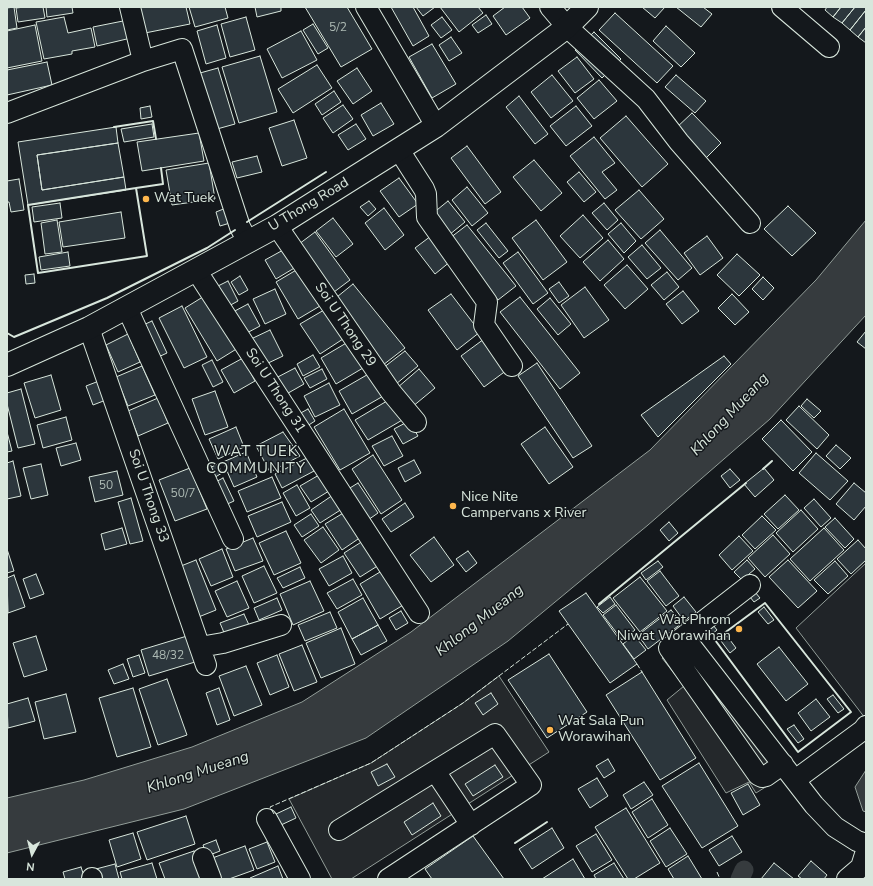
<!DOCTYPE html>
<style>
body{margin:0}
#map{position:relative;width:873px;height:886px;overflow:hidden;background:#14181c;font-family:"Nunito Sans",sans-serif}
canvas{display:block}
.frame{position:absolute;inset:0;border:8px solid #d8e6dc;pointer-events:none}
.north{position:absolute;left:12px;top:834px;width:40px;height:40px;-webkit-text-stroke:3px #14181c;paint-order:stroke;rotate:187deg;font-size:11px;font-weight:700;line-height:16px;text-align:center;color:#d8e6dc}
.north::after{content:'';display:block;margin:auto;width:14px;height:18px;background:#d8e6dc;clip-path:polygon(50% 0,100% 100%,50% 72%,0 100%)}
</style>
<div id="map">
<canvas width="873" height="886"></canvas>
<div class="frame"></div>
<div class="north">N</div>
</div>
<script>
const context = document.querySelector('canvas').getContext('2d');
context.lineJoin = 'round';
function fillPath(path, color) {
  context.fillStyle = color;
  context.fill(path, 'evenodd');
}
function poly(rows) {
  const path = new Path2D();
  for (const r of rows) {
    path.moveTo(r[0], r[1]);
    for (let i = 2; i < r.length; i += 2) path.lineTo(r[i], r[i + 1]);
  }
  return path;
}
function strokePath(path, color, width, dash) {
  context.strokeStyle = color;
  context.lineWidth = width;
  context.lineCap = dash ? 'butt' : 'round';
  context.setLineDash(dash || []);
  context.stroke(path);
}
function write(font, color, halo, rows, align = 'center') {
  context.font = font + ' "Nunito Sans",sans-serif';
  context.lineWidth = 3;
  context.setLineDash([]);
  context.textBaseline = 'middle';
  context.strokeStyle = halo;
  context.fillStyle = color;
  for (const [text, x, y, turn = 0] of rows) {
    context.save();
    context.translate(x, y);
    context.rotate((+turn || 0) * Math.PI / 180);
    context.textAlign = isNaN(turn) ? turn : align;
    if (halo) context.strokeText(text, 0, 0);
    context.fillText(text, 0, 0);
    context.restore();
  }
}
const green = poly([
 [866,563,866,717,865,718,796,628,866,563]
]);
fillPath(green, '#202428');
strokePath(green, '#939e99', 1);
const parking = poly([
 [682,642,783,776,756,793,749,782,726,793,667,700,684,686,662,658,682,642],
 [499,676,549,752,351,879,332,879,289,799,371,763,463,703,499,676]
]);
fillPath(parking, '#24282b');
strokePath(parking, '#939e99', 1);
const water = poly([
 [866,220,866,315,770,419,648,525,508,641,366,738,184,809,7,853,7,798,84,780,192,747,302,702,411,632,650,450,816,280,866,220],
 [866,770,866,812,863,811,855,787,866,770]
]);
fillPath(water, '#363b3e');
strokePath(water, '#939e99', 1);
strokePath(poly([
 [740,879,744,870]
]), '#363b3e', 19);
const building = poly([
 [14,7,17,28,7,30,7,8,14,7],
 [25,7,43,7,45,18,18,22,16,8,25,7],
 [46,7,72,7,73,13,47,17,46,7],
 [135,7,186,7,190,24,140,34,135,7],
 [189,7,225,7,228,18,195,27,189,7],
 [255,7,281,7,281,11,257,17,255,7],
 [305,7,347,7,372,49,341,67,305,7],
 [391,7,413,7,429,36,413,46,391,7],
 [416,7,435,7,423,16,416,7],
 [440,7,478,7,483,13,459,32,440,7],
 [505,7,522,7,530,18,506,35,493,16,505,7],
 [642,7,665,7,655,18,642,7],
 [676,7,703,7,712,14,701,27,676,7],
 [827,7,841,7,833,17,825,10,827,7],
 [841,7,855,7,842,23,833,17,841,7],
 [855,7,866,7,866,10,850,30,842,23,855,7],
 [866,10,866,27,858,37,850,30,866,10],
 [615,13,673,66,657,83,599,30,615,13],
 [486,15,492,24,478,33,472,25,486,15],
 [64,17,68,33,91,28,95,47,72,51,72,54,44,59,36,22,64,17],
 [246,17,255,50,230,57,221,24,246,17],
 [442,17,452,30,441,38,431,25,442,17],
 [128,20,131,38,97,46,93,27,128,20],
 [313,24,328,48,318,54,303,30,313,24],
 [35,25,42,61,7,68,7,31,35,25],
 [217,25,226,58,206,64,197,31,217,25],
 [666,26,695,53,681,67,653,41,666,26],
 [866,27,866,43,858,37,866,27],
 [301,31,317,60,282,78,267,49,301,31],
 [594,32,621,59,602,78,575,50,594,32],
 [451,37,462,53,449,61,439,45,451,37],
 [432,44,456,84,432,98,409,57,432,44],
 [260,56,277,112,239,123,222,67,260,56],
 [577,57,594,79,575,93,558,71,577,57],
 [47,62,52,85,7,95,7,70,47,62],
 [317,65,332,88,293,113,278,89,317,65],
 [218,68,235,124,217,129,200,73,218,68],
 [357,68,372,91,353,104,337,81,357,68],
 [552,75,573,101,551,118,531,92,552,75],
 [676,75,706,101,695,113,665,87,676,75],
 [599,80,617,101,594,119,577,98,599,80],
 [334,91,341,102,322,115,315,104,334,91],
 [519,96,548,134,535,144,506,107,519,96],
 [381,103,394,124,373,136,361,115,381,103],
 [343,105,353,119,333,133,323,118,343,105],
 [150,106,152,117,141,119,140,108,150,106],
 [576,106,592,126,566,146,550,126,576,106],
 [692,113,721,143,705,159,675,129,692,113],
 [626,116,668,164,642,187,600,138,626,116],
 [294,120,307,158,282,166,269,128,294,120],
 [152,124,154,137,124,142,121,129,152,124],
 [356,124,366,139,348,150,338,135,356,124],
 [116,127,118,143,37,155,42,190,124,177,126,190,28,205,18,142,116,127],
 [199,133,204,161,142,171,137,142,199,133],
 [594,137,615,163,602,172,617,190,605,199,570,156,594,137],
 [118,143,124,177,42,190,37,155,118,143],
 [467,146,501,192,485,204,451,158,467,146],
 [257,156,262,172,237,178,232,162,257,156],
 [534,160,562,193,541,211,513,177,534,160],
 [209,163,215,199,172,205,166,170,209,163],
 [579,172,596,192,584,202,567,182,579,172],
 [399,178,418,204,399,217,380,191,399,178],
 [19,179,24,210,11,212,9,202,7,202,7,181,19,179],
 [467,187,488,213,472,226,452,200,467,187],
 [639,190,664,219,641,239,615,210,639,190],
 [369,201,376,209,368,216,360,207,369,201],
 [448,201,465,222,449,235,432,214,448,201],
 [60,203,62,218,34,222,32,207,60,203],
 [604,203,618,220,607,230,592,213,604,203],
 [788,206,816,233,792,256,764,229,788,206],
 [226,208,230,223,220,226,216,212,226,208],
 [384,208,404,235,385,250,365,223,384,208],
 [121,212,125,238,63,247,59,222,121,212],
 [583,215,603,238,580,258,560,236,583,215],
 [333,218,353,244,336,257,316,231,333,218],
 [57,220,62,252,45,254,41,223,57,220],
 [536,220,567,262,543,280,512,238,536,220],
 [486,223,508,251,499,258,477,230,486,223],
 [621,223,636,241,624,253,608,234,621,223],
 [467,225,516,286,498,300,450,238,467,225],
 [660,230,692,268,678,280,645,243,660,230],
 [315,232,350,280,330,295,295,247,315,232],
 [431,236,451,261,435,274,415,248,431,236],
 [707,236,723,258,700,275,684,253,707,236],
 [608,240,624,259,600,281,583,262,608,240],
 [642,245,661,268,647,279,628,257,642,245],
 [285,249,296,267,276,279,265,260,285,249],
 [68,252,70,266,41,270,39,257,68,252],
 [518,252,548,293,533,304,503,263,518,252],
 [737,254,760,275,739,296,717,275,737,254],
 [627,265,648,289,625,309,604,285,627,265],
 [298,269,320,306,298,319,276,282,298,269],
 [667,272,679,287,664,300,651,285,667,272],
 [34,274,35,283,26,284,25,275,34,274],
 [240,276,248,290,239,295,231,282,240,276],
 [763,277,774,288,763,300,752,289,763,277],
 [228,281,238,301,225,308,214,288,228,281],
 [559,282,569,296,559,303,549,289,559,282],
 [353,284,405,348,383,365,332,301,353,284],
 [585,287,609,320,584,338,561,305,585,287],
 [275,289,286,314,265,324,253,299,275,289],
 [683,291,699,311,682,324,666,304,683,291],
 [451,294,480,332,457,350,428,310,451,294],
 [732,294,749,312,735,325,718,308,732,294],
 [206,295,238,348,217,361,185,308,206,295],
 [520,297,580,373,560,389,500,312,520,297],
 [550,298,571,324,558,335,537,309,550,298],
 [248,304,260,326,243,335,231,313,248,304],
 [182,306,207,357,184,368,159,318,182,306],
 [324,310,343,339,320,354,300,324,324,310],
 [152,321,167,353,154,359,139,327,152,321],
 [270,330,283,356,264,365,251,339,270,330],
 [866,331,866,349,857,342,866,331],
 [128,334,140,362,118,372,106,345,128,334],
 [484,339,507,370,484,387,461,356,484,339],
 [348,342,363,368,336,384,321,358,348,342],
 [405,351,418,366,396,384,383,368,405,351],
 [313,355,320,367,303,376,297,364,313,355],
 [724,356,731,364,658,437,641,415,724,356],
 [243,358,255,381,234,393,221,370,243,358],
 [212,360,223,382,213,387,202,365,212,360],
 [537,363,592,446,573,458,518,376,537,363],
 [142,366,155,395,128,406,116,377,142,366],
 [295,368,304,384,283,396,274,379,295,368],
 [322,369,327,379,310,388,304,378,322,369],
 [419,369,435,388,412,407,397,388,419,369],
 [372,372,385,395,352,414,339,391,372,372],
 [51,375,61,410,35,418,24,383,51,375],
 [99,381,106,400,93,405,86,386,99,381],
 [329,383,340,405,315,417,304,396,329,383],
 [21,389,35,444,18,448,7,404,7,393,21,389],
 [215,391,228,427,205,435,192,399,215,391],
 [158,398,168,423,138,436,128,411,158,398],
 [392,398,404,419,368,440,355,420,392,398],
 [807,399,821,411,814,418,801,406,807,399],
 [799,406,829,435,817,449,786,420,799,406],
 [308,409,315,421,304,428,297,415,308,409],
 [344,409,370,453,340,470,314,427,344,409],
 [66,417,72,440,43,448,37,425,66,417],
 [781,420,812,452,793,471,762,439,781,420],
 [409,421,418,436,403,444,394,429,409,421],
 [236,427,244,447,218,459,209,439,236,427],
 [545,427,573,467,549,484,521,444,545,427],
 [7,432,12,451,7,452,7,432],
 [283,432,300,456,270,472,256,446,283,432],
 [392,436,403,456,384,466,372,446,392,436],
 [76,443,81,460,61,466,56,448,76,443],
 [836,445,851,458,840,469,826,456,836,445],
 [246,452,257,477,234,487,223,462,246,452],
 [816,453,848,481,830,500,799,473,816,453],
 [373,455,402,500,381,514,352,469,373,455],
 [307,458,314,471,282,488,275,474,307,458],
 [414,460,421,473,405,482,398,468,414,460],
 [13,461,21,496,7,499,7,463,13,461],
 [41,464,48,495,31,499,23,468,41,464],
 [218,464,222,473,212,479,207,469,218,464],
 [190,468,207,509,175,521,159,480,190,468],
 [764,468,774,480,755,497,744,484,764,468],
 [730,469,740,480,730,488,721,476,730,469],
 [117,471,123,495,95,502,89,477,117,471],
 [319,475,329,491,311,502,300,486,319,475],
 [272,477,281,498,247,512,238,491,272,477],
 [223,478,234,501,223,506,212,484,223,478],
 [358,483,378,513,365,522,345,491,358,483],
 [854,483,866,493,866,506,854,520,836,504,854,483],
 [297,485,310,508,296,516,283,493,297,485],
 [333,495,342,509,320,523,311,510,333,495],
 [785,495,799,510,778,529,764,514,785,495],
 [131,498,143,541,130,544,118,502,131,498],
 [814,499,831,518,821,527,804,508,814,499],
 [282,502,291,522,257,537,248,516,282,502],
 [405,503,414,517,391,532,382,519,405,503],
 [801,510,818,529,793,552,776,533,801,510],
 [345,512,361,537,342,550,325,524,345,512],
 [311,514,319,526,302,537,294,525,311,514],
 [762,516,776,530,755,549,742,535,762,516],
 [835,518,854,539,845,548,825,527,835,518],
 [669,522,678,533,669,541,660,530,669,522],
 [323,527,339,550,321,563,304,540,323,527],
 [122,528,127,544,105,550,101,534,122,528],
 [824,528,844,550,810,581,790,559,824,528],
 [286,531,301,563,274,575,259,543,286,531],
 [773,535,790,554,765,577,748,558,773,535],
 [739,536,753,551,732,570,719,555,739,536],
 [434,537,454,565,431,582,410,555,434,537],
 [253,538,263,561,235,571,226,549,253,538],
 [858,540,866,549,866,560,851,574,837,559,858,540],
 [363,541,379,565,360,577,344,553,363,541],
 [7,549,14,571,7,573,7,549],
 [222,549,233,577,211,586,199,559,222,549],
 [468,551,477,563,466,572,456,559,468,551],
 [343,556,352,573,329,586,319,569,343,556],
 [196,560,216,610,196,618,176,568,196,560],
 [747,560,755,569,742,580,734,572,747,560],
 [788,560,817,591,798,608,769,577,788,560],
 [658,561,663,567,646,580,641,573,658,561],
 [835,561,848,576,828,594,814,580,835,561],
 [264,566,277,593,254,603,242,576,264,566],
 [300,567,305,578,283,588,277,578,300,567],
 [385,569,405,604,380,619,360,584,385,569],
 [660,571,679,596,666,606,647,581,660,571],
 [36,574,44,594,30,599,23,579,36,574],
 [14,575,25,607,8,613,7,578,14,575],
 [640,577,667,611,640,632,613,598,640,577],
 [353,579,362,595,337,609,327,593,353,579],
 [237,581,249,608,227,617,215,591,237,581],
 [310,581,324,611,293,625,280,594,310,581],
 [755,592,760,598,754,602,750,597,755,592],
 [586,593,637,664,610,683,559,611,586,593],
 [610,597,615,604,603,613,597,607,610,597],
 [684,597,696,612,684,621,673,606,684,597],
 [277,598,282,610,259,620,254,608,277,598],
 [363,598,378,625,352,639,338,612,363,598],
 [616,605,635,630,622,640,603,615,616,605],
 [764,607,774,620,768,624,758,612,764,607],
 [671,610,682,623,648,649,638,635,671,610],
 [401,611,408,623,396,630,389,618,401,611],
 [330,612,337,628,305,641,298,625,330,612],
 [244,614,249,625,225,635,220,623,244,614],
 [378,625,387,641,361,655,352,639,378,625],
 [713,625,717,630,711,635,707,629,713,625],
 [341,628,355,664,321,678,306,643,341,628],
 [634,635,646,650,634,659,623,644,634,635],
 [36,636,47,670,24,677,13,643,36,636],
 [187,636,195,662,149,676,141,650,187,636],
 [727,636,736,648,730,653,721,641,727,636],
 [302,645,317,682,294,691,279,654,302,645],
 [779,647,808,684,786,701,757,664,779,647],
 [549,654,587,712,547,738,508,680,549,654],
 [139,655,145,673,133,677,127,659,139,655],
 [277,655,289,687,270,695,257,663,277,655],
 [123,664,129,679,114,684,108,670,123,664],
 [246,666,262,705,234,716,219,676,246,666],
 [642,672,696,758,660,780,606,695,642,672],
 [167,679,187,735,158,745,139,689,167,679],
 [133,688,151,747,117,757,99,698,133,688],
 [219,688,230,720,217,725,206,693,219,688],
 [491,693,498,704,483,715,475,703,491,693],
 [66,694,76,732,44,739,35,702,66,694],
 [833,695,844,709,838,713,827,699,833,695],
 [28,698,35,721,8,728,7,704,28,698],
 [816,699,830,717,811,731,798,713,816,699],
 [794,725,804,739,798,743,787,729,794,725],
 [608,759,615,771,604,778,596,766,608,759],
 [699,763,738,826,702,848,662,786,699,763],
 [387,764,395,777,378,786,371,772,387,764],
 [495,765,503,777,473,796,465,784,495,765],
 [597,778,608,796,590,808,578,789,597,778],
 [644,782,653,795,631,809,623,795,644,782],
 [748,784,760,805,743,815,731,793,748,784],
 [652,799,668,825,648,838,632,812,652,799],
 [433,803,441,816,412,835,404,822,433,803],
 [291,807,296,818,281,825,276,814,291,807],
 [626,808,660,863,634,879,628,879,595,827,626,808],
 [186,816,195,844,147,860,137,832,186,816],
 [552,828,564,848,532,869,519,849,552,828],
 [670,828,687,854,666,867,650,841,670,828],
 [133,833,141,859,117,867,109,840,133,833],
 [596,834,612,860,592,872,576,846,596,834],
 [473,836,504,879,432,879,425,869,473,836],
 [732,836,742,852,719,866,709,850,732,836],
 [216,840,220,851,207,856,203,845,216,840],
 [267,842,275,862,257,869,249,849,267,842],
 [245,846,254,870,229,879,215,879,207,860,245,846],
 [194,851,203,879,165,879,159,863,194,851],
 [688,856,702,879,674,879,668,869,688,856],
 [573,859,585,879,542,879,573,859],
 [811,861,827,875,824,879,802,879,798,876,811,861],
 [152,863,157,879,122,879,120,872,152,863],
 [614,863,624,879,596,879,594,875,614,863],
 [774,863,794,879,761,879,774,863],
 [115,864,119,879,99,879,96,869,115,864],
 [278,866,283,879,250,879,250,878,278,866],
 [81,867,85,879,65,879,63,872,81,867]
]);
fillPath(building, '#2c363c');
strokePath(building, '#d8e6dc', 1);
const minor = poly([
 [130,7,143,61],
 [366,7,436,126],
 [550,7,567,27,646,99,679,142,750,223],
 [782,7,829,47],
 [7,113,143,61,182,49,240,227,248,242],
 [399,150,424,189,426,194,427,217,487,302,484,325,512,366],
 [277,226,391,392,416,422],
 [196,270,419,613],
 [127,308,233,539],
 [89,328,206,665],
 [750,585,669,648,758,775,762,777,766,776,783,764],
 [684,637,814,805,835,827,857,841,866,844],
 [200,647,223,643,281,625],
 [435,771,471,825],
 [795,780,863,730,866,726],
 [267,819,300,879],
 [339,830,495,734,531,785,388,879],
 [203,858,211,879],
 [92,878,92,879],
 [847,879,861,867,866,851]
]);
const major = poly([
 [7,365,89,328,277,226,436,126,567,27,587,7]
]);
strokePath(minor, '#d8e6dc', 22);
strokePath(major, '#d8e6dc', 24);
strokePath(minor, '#14181c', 20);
strokePath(major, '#14181c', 22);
strokePath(poly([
 [637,664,642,672],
 [274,814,270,807,371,763,463,703,568,624],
 [717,872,720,879]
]), '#d8e6dc', 1, [5, 2]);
strokePath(poly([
 [114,127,153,121,156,139],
 [136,188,147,256,38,273,28,205,136,188],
 [136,188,163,184,161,168],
 [247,222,326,172],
 [7,333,14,337,107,298,207,248,235,230],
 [763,469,772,461],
 [765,603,851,712,798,752,715,640,765,603],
 [599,604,746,483],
 [515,843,547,822]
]), '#d8e6dc', 2);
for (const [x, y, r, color] of [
 [146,199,4,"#ffb74d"],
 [453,506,4,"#ffb74d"],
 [739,629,4,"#ffb74d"],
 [550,730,4,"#ffb74d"]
]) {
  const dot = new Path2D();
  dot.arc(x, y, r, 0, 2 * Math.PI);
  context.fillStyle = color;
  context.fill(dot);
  strokePath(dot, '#14181c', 1.5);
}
write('12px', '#adbab4', null, [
 ["5/2",338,28],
 ["50",106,486],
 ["50/7",183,494],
 ["48/32",168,656]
]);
write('14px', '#d8e6dc', '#14181c', [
 ["Wat Tuek",154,199],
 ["Nice Nite",461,498],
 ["Campervans x River",461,514],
 ["Wat Phrom",731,621,"right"],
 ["Niwat Worawihan",731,637,"right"],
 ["Wat Sala Pun",558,722],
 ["Worawihan",558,738]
], 'left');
write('14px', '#d8e6dc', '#14181c', [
 ["U Thong Road",309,205,-31],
 ["Soi U Thong 29",345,325,56],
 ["Soi U Thong 31",275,391,57],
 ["Soi U Thong 33",148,496,71]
]);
write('italic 15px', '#d8e6dc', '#14181c', [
 ["Khlong Mueang",730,415,-47],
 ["Khlong Mueang",480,621,-38],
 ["Khlong Mueang",198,773,-18]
]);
context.letterSpacing = '1px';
write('15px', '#d8e6dc', '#14181c', [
 ["WAT TUEK",256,452],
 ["COMMUNITY",256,469]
]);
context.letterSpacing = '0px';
</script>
